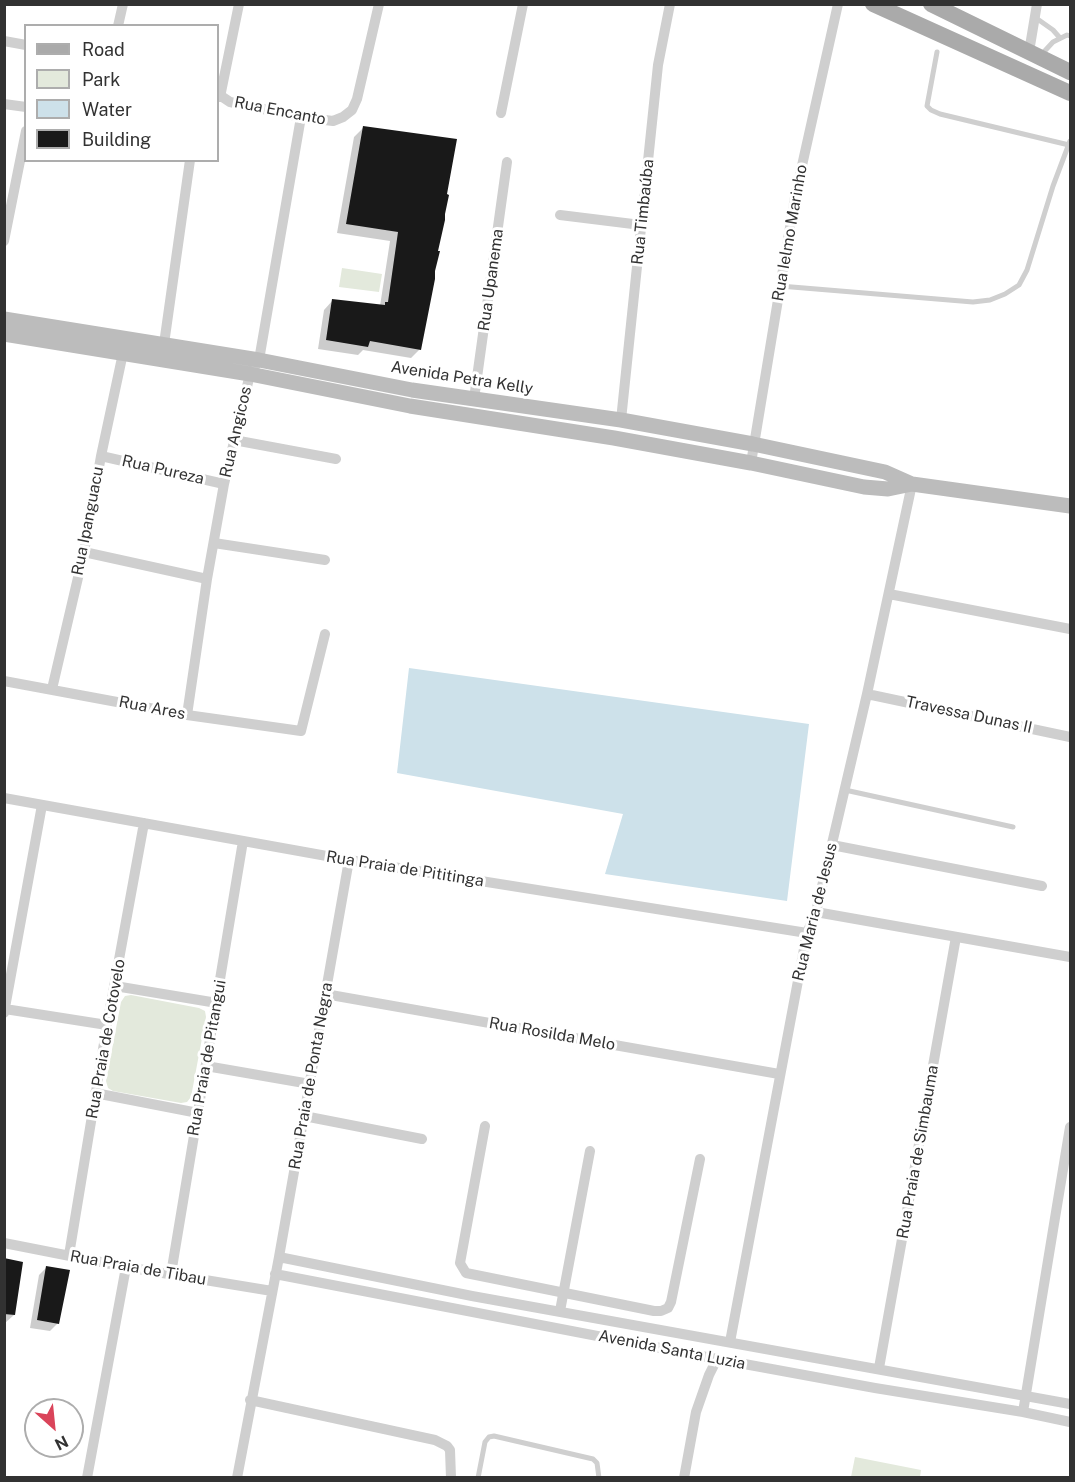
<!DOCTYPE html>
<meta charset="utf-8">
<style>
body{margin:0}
#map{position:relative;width:1075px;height:1482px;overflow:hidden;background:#fff;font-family:"Public Sans",sans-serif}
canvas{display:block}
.frame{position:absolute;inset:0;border:6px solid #323232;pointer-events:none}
.legend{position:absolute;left:24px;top:24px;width:195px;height:138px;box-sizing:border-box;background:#fff;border:2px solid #adadad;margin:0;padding:8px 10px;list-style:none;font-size:18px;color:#323232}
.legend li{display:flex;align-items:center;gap:12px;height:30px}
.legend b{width:30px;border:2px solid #adadad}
.north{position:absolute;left:24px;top:1398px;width:60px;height:60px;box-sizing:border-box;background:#fff;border:2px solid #adadad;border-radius:50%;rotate:153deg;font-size:16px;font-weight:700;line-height:24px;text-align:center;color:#323232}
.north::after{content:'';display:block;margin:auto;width:21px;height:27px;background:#da445a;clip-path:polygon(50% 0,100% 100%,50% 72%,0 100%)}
</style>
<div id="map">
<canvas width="1075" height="1482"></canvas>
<div class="frame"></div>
<ul class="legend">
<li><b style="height:8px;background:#aaa"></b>Road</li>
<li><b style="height:16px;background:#e3e9dc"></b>Park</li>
<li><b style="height:16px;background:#cde1ea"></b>Water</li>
<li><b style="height:16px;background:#191919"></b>Building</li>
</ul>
<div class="north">N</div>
</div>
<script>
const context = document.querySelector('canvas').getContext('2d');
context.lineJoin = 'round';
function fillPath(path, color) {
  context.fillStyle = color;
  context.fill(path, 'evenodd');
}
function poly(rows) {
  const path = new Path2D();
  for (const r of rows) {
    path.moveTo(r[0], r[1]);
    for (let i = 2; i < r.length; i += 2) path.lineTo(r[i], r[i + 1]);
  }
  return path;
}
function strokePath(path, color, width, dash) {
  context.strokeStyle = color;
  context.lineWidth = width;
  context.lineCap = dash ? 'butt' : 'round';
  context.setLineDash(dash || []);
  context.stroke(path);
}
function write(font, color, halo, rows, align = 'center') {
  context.font = font + ' "Public Sans",sans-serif';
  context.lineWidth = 6;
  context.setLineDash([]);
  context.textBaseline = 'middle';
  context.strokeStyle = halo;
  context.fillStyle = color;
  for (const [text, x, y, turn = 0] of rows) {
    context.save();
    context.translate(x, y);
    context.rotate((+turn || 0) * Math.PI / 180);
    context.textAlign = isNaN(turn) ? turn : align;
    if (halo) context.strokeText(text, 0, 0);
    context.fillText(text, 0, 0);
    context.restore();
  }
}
fillPath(poly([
 [342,268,382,274,379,292,339,287],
 [131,995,199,1008,205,1011,206,1017,191,1097,187,1102,181,1103,113,1091,108,1088,106,1081,121,1002,125,996],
 [855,1457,921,1470,920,1477,851,1477]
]), '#e3e9dc');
fillPath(poly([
 [409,668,809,724,787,901,605,874,623,814,397,773]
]), '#cde1ea');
fillPath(poly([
 [363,128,436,252,420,349,411,358,363,350,358,355,318,349,324,310,333,300,380,306,390,241,337,233,354,137],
 [4,1260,14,1315,5,1323,4,1323],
 [47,1267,58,1323,50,1331,30,1328,39,1275]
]), '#0003');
fillPath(poly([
 [363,126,457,139,447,194,449,195,445,214,445,220,438,251,440,251,435,271,435,279,421,350,370,341,368,347,326,340,332,299,385,305,385,302,388,302,398,232,346,224],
 [4,1258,23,1262,15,1315,4,1314],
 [46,1266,70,1270,59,1324,37,1320]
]), '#191919');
strokePath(poly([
 [1036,18,1053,30,1060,38],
 [937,52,927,106,931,110,940,114,1069,145],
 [1041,55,1053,42,1067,35,1070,36],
 [780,286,973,302,990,300,1005,294,1019,285,1027,270,1053,186,1070,141],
 [845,790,1013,827],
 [478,1478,485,1442,489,1437,494,1436,593,1459,597,1463,599,1478]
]), '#cfcfcf', 5);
strokePath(poly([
 [118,26,123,4],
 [4,41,26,45],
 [1029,52,1037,4],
 [218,94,230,102,301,117,333,121,343,117,352,110,357,99,379,4],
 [220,97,239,4],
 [4,104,26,107],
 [501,113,523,4],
 [560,215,641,225],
 [4,241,26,131],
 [164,344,190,160],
 [474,399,507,162],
 [621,420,658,65,670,4],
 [234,440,336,459],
 [101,456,224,484],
 [751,463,795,197,838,4],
 [214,543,325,560],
 [84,552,207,579],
 [889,594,1070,629],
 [4,681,187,715,301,731,325,634],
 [52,689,84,552,101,456,123,353],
 [867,694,1070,737],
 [187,715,207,579,224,484,250,374,259,360,301,117],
 [4,798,349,860,807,933],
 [832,845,1042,886],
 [816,912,1070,957],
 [115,986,217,1003],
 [325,994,779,1074],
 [5,1009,107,1025],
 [4,1013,42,805],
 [206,1066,310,1084],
 [95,1093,198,1113],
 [304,1116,422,1139],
 [485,1126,460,1263,466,1273,654,1311,661,1311,668,1308,671,1302,700,1159],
 [4,1243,126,1267,272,1291],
 [69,1255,107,1025,144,823],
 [279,1257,472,1296,1070,1404],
 [171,1274,243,841],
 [275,1274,717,1359,875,1388,1023,1412,1070,1422],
 [560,1311,590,1151],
 [730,1342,807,933,816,912,867,694,912,484],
 [879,1368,956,937],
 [250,1400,435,1440,447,1446,450,1450,451,1478],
 [1023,1412,1070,1127],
 [87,1478,126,1267],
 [237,1478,279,1257,349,860],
 [684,1478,696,1412,709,1375,717,1359]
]), '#cfcfcf', 10);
strokePath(poly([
 [4,319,259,360,412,390,621,420,753,444,885,472,912,484,1070,506],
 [4,334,250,374,410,406,614,438,751,463,864,487,888,489,912,484]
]), '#bcbcbc', 15);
strokePath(poly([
 [873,4,1070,93],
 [931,4,1070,72]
]), '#aaa', 16);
write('16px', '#323232', '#fff', [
 ["Rua Encanto",280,111,11],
 ["Rua Timbaúba",643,212,-84],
 ["Rua Ielmo Marinho",790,233,-80],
 ["Rua Upanema",491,280,-82],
 ["Avenida Petra Kelly",462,378,9],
 ["Rua Angicos",236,432,-77],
 ["Rua Pureza",163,470,13],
 ["Rua Ipanguacu",88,521,-79],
 ["Rua Ares",152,708,11],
 ["Travessa Dunas II",969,715,12],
 ["Rua Praia de Pititinga",405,869,9],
 ["Rua Maria de Jesus",815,912,-76],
 ["Rua Rosilda Melo",552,1034,10],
 ["Rua Praia de Cotovelo",106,1039,-80],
 ["Rua Praia de Pitangui",207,1058,-80],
 ["Rua Praia de Ponta Negra",311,1076,-80],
 ["Rua Praia de Simbauma",918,1152,-80],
 ["Rua Praia de Tibau",138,1268,10],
 ["Avenida Santa Luzia",672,1350,11]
]);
</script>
